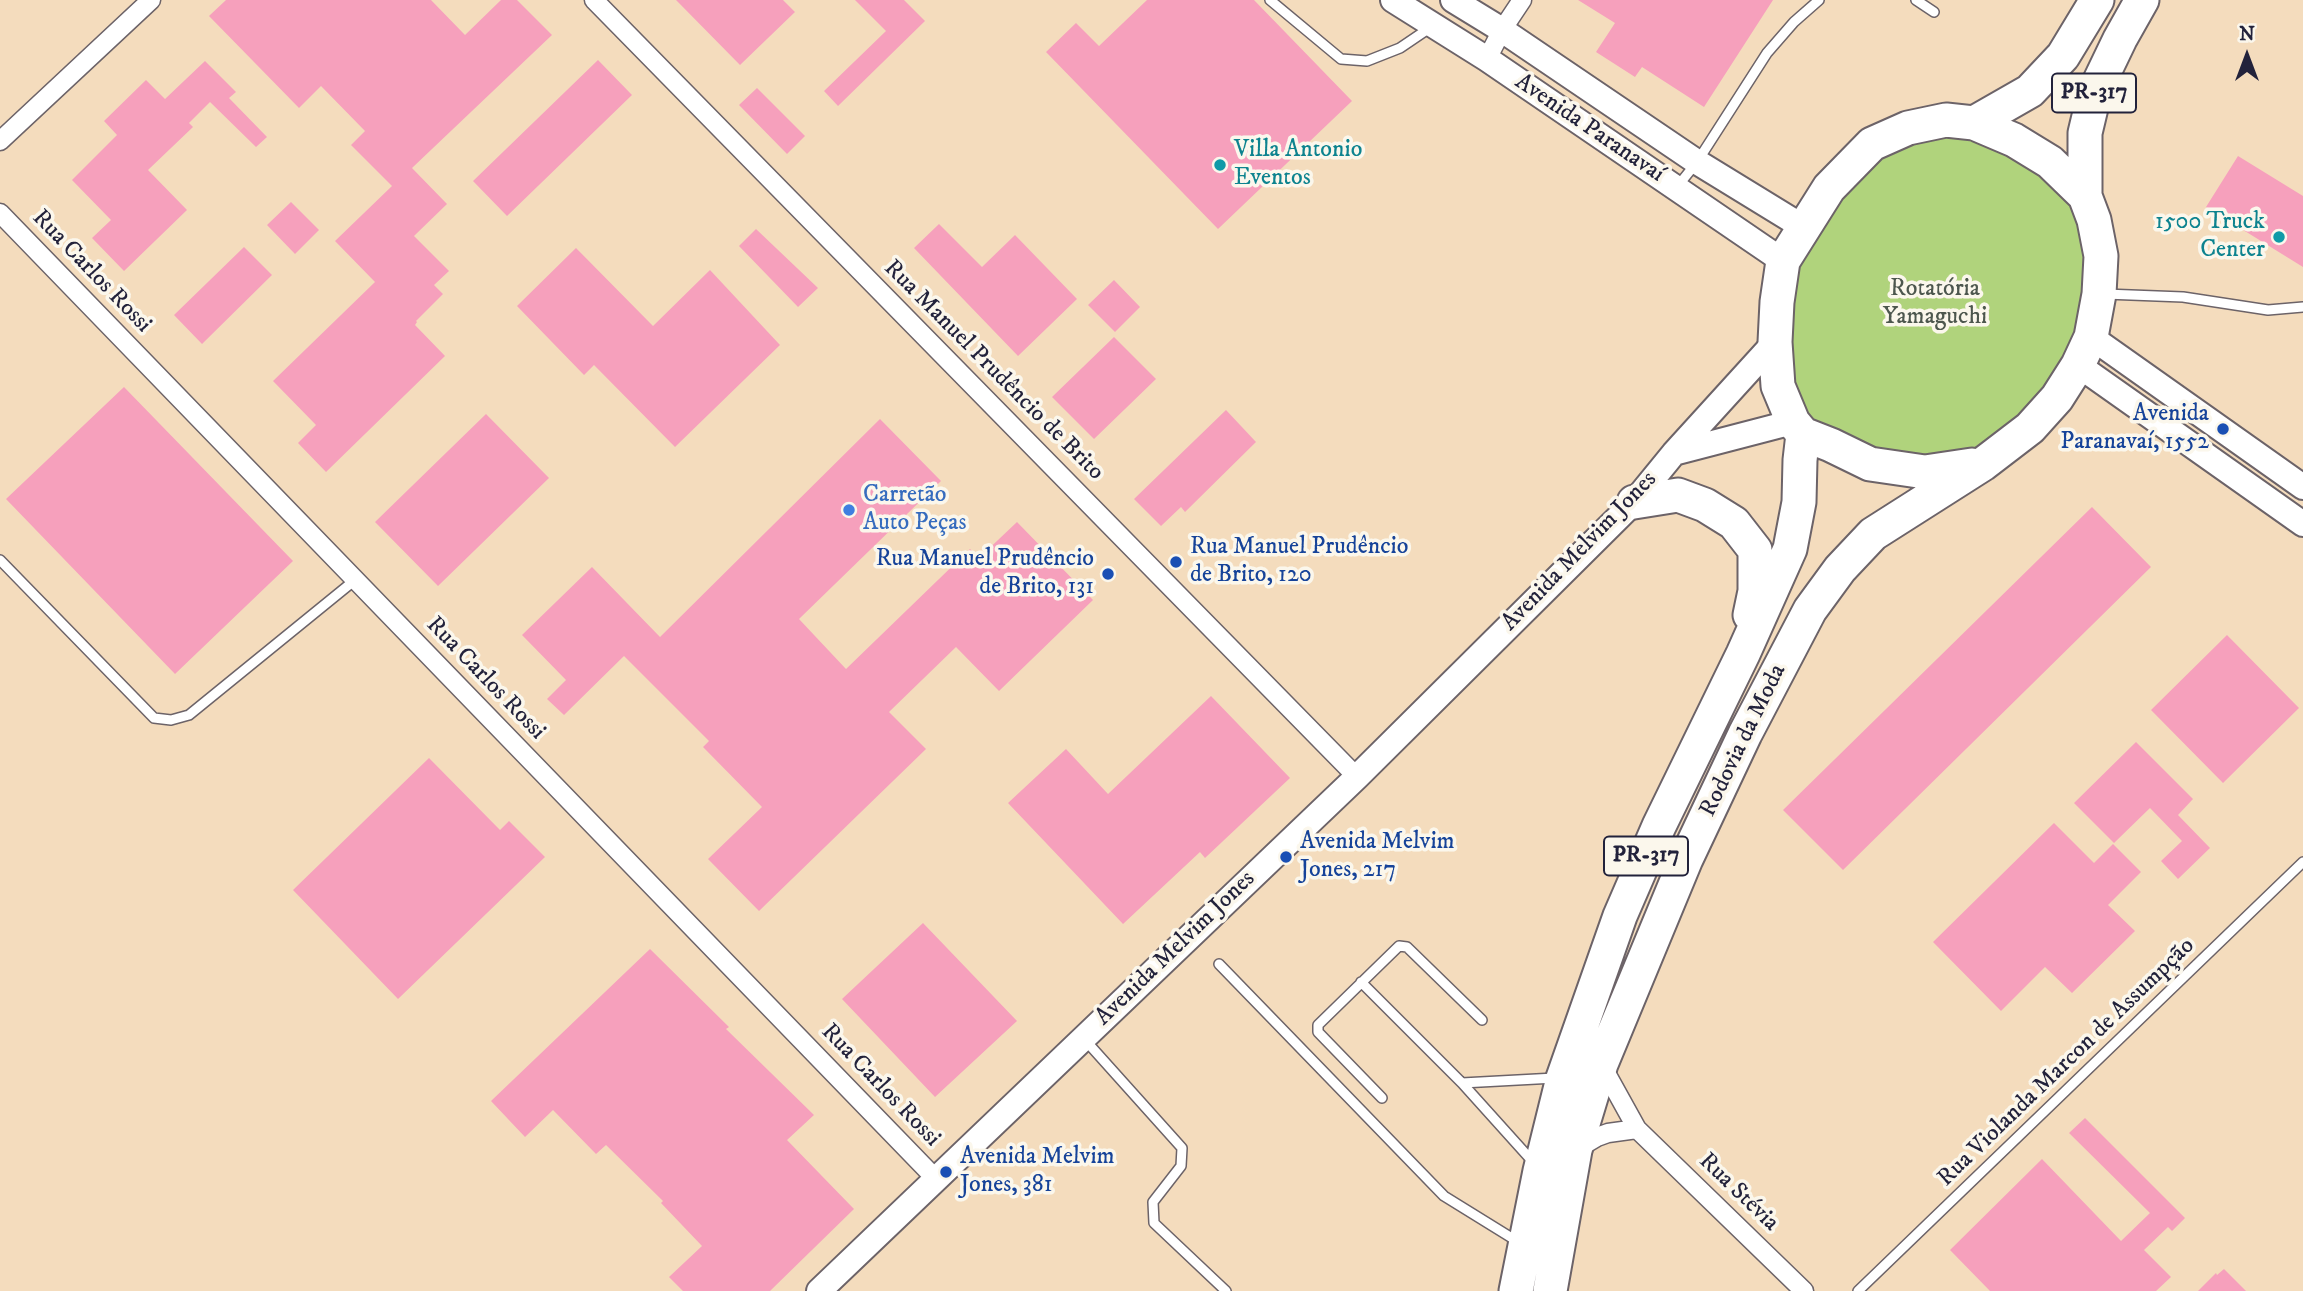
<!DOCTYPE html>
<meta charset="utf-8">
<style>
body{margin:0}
#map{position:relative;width:2303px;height:1291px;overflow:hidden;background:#f4dcbd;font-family:"IM FELL DW Pica",serif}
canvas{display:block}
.north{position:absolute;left:2212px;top:21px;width:70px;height:70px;-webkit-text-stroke:5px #fbf7ec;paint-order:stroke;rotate:0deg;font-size:19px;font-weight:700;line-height:28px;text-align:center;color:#22223b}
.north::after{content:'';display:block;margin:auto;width:24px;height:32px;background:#22223b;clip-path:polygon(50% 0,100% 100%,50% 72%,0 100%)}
</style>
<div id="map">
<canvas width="2303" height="1291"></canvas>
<div class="north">N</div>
</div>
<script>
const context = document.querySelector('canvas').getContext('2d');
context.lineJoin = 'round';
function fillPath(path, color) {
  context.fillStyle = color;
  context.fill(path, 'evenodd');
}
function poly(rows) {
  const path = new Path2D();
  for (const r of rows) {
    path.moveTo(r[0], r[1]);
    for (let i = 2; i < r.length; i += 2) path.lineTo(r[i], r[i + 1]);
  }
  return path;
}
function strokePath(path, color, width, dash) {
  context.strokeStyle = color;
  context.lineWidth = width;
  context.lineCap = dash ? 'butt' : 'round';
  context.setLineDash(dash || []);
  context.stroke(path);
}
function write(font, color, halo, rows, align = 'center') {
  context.font = font + ' "IM FELL DW Pica",serif';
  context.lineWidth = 7;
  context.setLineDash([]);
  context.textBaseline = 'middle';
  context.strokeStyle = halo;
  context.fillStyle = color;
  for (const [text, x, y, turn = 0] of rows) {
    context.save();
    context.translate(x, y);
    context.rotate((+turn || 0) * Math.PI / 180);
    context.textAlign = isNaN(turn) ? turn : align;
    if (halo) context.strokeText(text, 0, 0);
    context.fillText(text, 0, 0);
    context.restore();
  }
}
fillPath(poly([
 [1946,120,2085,196,2099,294,2030,428,1925,472,1803,434,1777,302,1829,188]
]), '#b0d37c');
fillPath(poly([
 [226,0,431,0,465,35,501,0,517,0,552,35,412,168,447,204,414,236,449,271,434,285,443,294,416,321,417,322,415,325,445,356,326,472,298,443,316,425,273,381,375,282,335,241,392,186,351,145,365,131,321,86,299,108,209,16],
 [676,0,783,0,795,12,740,65],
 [855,0,904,0,925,21,838,106,824,91,886,31],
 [1147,0,1254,0,1352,101,1218,229,1046,52,1076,23,1099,46],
 [1578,0,1773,0,1704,107,1642,67,1635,77,1596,52,1615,23],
 [598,60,632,95,507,216,473,181],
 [205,61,236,92,229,98,267,137,256,147,210,102,189,123,193,127,148,170,187,210,124,271,92,238,111,220,72,180,117,135,104,121,146,80,165,99],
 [757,88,805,136,787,154,739,105],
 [2238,156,2303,196,2303,267,2206,207],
 [291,202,319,230,295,254,267,225],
 [939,224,982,267,1015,235,1077,299,1018,356,914,248],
 [756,229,818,288,798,307,739,246],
 [244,247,272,275,202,344,174,315],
 [576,248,653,326,710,270,780,345,675,447,594,365,584,375,517,306],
 [1114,280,1140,307,1115,332,1088,305],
 [1114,337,1156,379,1094,439,1052,397],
 [124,387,293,561,175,674,6,499],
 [1226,410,1256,442,1185,512,1181,507,1161,526,1134,499],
 [486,414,549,478,438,586,375,522],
 [880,419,941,481,799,619,846,669,970,549,979,558,1017,522,1093,600,999,691,956,647,889,712,926,749,759,911,708,859,762,807,703,747,709,741,624,656,564,715,547,699,566,680,522,635,592,567,660,637],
 [2092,507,2151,567,1843,870,1783,810],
 [2227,635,2299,708,2223,783,2151,710],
 [1211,696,1290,778,1205,858,1200,852,1123,924,1008,803,1066,749,1108,794],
 [2136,742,2193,799,2178,815,2210,848,2178,879,2161,861,2182,841,2150,808,2114,843,2074,803],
 [429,758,500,830,509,821,545,857,398,999,293,890],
 [2054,823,2094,863,2113,844,2141,872,2108,905,2135,931,2072,993,2045,967,2001,1011,1933,942],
 [923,923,1017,1021,935,1097,842,999],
 [650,949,729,1027,726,1029,814,1115,787,1140,854,1209,770,1291,683,1291,669,1277,702,1246,661,1203,663,1201,606,1145,596,1154,553,1110,525,1137,491,1101],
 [2085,1118,2185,1218,2172,1231,2168,1227,2144,1250,2171,1277,2156,1291,1990,1291,1950,1250,2042,1159,2121,1241,2150,1213,2069,1133],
 [2224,1269,2246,1291,2198,1291,2216,1273,2217,1275]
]), '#f6a0bc');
const lane = poly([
 [1270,0,1341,59,1367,61,1400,48,1431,27],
 [1916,0,1934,12],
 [1677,187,1697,162,1767,53,1794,22,1819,0],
 [2105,294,2183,297,2268,310,2303,307],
 [0,560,154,718,171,720,189,715,355,580],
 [1219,964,1444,1196,1520,1243],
 [1361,982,1462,1083,1534,1163],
 [1086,1041,1182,1148,1181,1166,1153,1202,1154,1223,1226,1291],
 [1462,1083,1555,1078],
 [1382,1098,1318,1032,1318,1025,1399,946,1407,947,1482,1020],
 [1858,1291,2303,862]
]);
const street = poly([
 [594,0,1357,777],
 [1487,59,1502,30,1522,0],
 [0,141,151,0],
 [0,213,935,1178],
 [1601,1064,1637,1129,1804,1291],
 [1575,1150,1597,1137,1608,1133,1637,1129]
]);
const secondary = poly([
 [1393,0,1487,59,1783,261],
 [1453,0,1502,30,1697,162,1803,227],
 [2091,337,2303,487],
 [2078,365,2303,524],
 [1674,453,1793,422],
 [819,1291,1357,777,1634,502,1674,453,1775,342]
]);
const highway = poly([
 [1974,123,2030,91,2063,56,2097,0],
 [1803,434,1793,422,1778,386,1775,342,1777,302,1783,261,1829,188,1872,144,1908,128,1946,120,1974,123,2014,140,2050,162,2085,196],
 [1803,434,1831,445,1870,464,1925,472,1972,465],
 [1634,502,1678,495,1705,505,1734,523,1755,550,1755,591,1750,615],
 [1516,1291,1540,1171,1563,1078,1620,916,1659,826,1743,654,1790,549,1799,502,1800,460,1803,434],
 [1550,1291,1575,1150,1601,1064,1686,859,1745,734,1810,610,1840,569,1873,534,1983,464,2030,428,2057,398,2078,365,2091,337,2099,294,2101,256,2094,220,2085,196,2085,133,2095,91,2120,39,2142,0]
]);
strokePath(lane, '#6c6368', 12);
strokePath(street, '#6c6368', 21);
strokePath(secondary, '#6c6368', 28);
strokePath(highway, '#6c6368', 37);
strokePath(lane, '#fff', 9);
strokePath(street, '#fff', 18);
strokePath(secondary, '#fff', 24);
strokePath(highway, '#fff', 33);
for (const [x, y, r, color] of [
 [1220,165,7,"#0f9aa8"],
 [2279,237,7,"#0f9aa8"],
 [2223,429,7,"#1a4fb4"],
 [849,510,7,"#3f7fe0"],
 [1176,562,7,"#1a4fb4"],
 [1108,574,7,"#1a4fb4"],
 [1286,857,7,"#1a4fb4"],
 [946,1172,7,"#1a4fb4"]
]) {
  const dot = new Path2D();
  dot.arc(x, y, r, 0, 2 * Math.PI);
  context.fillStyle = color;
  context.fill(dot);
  strokePath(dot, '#fbf7ec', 2.5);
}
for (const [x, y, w] of [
 [2094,93,84],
 [1646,856,84]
]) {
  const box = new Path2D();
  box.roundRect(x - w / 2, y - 19.5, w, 39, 5);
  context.fillStyle = '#fbf7ec';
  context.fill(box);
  strokePath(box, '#22223b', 2);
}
write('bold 23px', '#22223b', null, [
 ["PR-317",2094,93],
 ["PR-317",1646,856]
]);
write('24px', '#22223b', '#fbf7ec', [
 ["Avenida Paranavaí",1589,129,34],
 ["Rua Carlos Rossi",91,272,46],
 ["Rua Manuel Prudêncio de Brito",993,371,45],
 ["Avenida Melvim Jones",1580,552,-46],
 ["Rua Carlos Rossi",485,679,46],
 ["Rodovia da Moda",1744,741,-64],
 ["Avenida Melvim Jones",1176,949,-44],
 ["Rua Violanda Marcon de Assumpção",2067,1063,-44],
 ["Rua Carlos Rossi",880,1086,46],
 ["Rua Stévia",1738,1193,44]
]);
write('24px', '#0d838f', '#fbf7ec', [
 ["Villa Antonio",1234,151],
 ["Eventos",1234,179],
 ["1500 Truck",2265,223,"right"],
 ["Center",2265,251,"right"]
], 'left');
write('24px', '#4d574e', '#fbf7ec', [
 ["Rotatória",1935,290],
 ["Yamaguchi",1935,318]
]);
write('24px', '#164399', '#fbf7ec', [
 ["Avenida",2209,415,"right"],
 ["Paranavaí, 1552",2209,443,"right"],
 ["Rua Manuel Prudêncio",1190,548],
 ["de Brito, 120",1190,576],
 ["Rua Manuel Prudêncio",1094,560,"right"],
 ["de Brito, 131",1094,588,"right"],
 ["Avenida Melvim",1300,843],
 ["Jones, 217",1300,871],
 ["Avenida Melvim",960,1158],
 ["Jones, 381",960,1186]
], 'left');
write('24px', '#366cbe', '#fbf7ec', [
 ["Carretão",863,496],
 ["Auto Peças",863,524]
], 'left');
</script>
